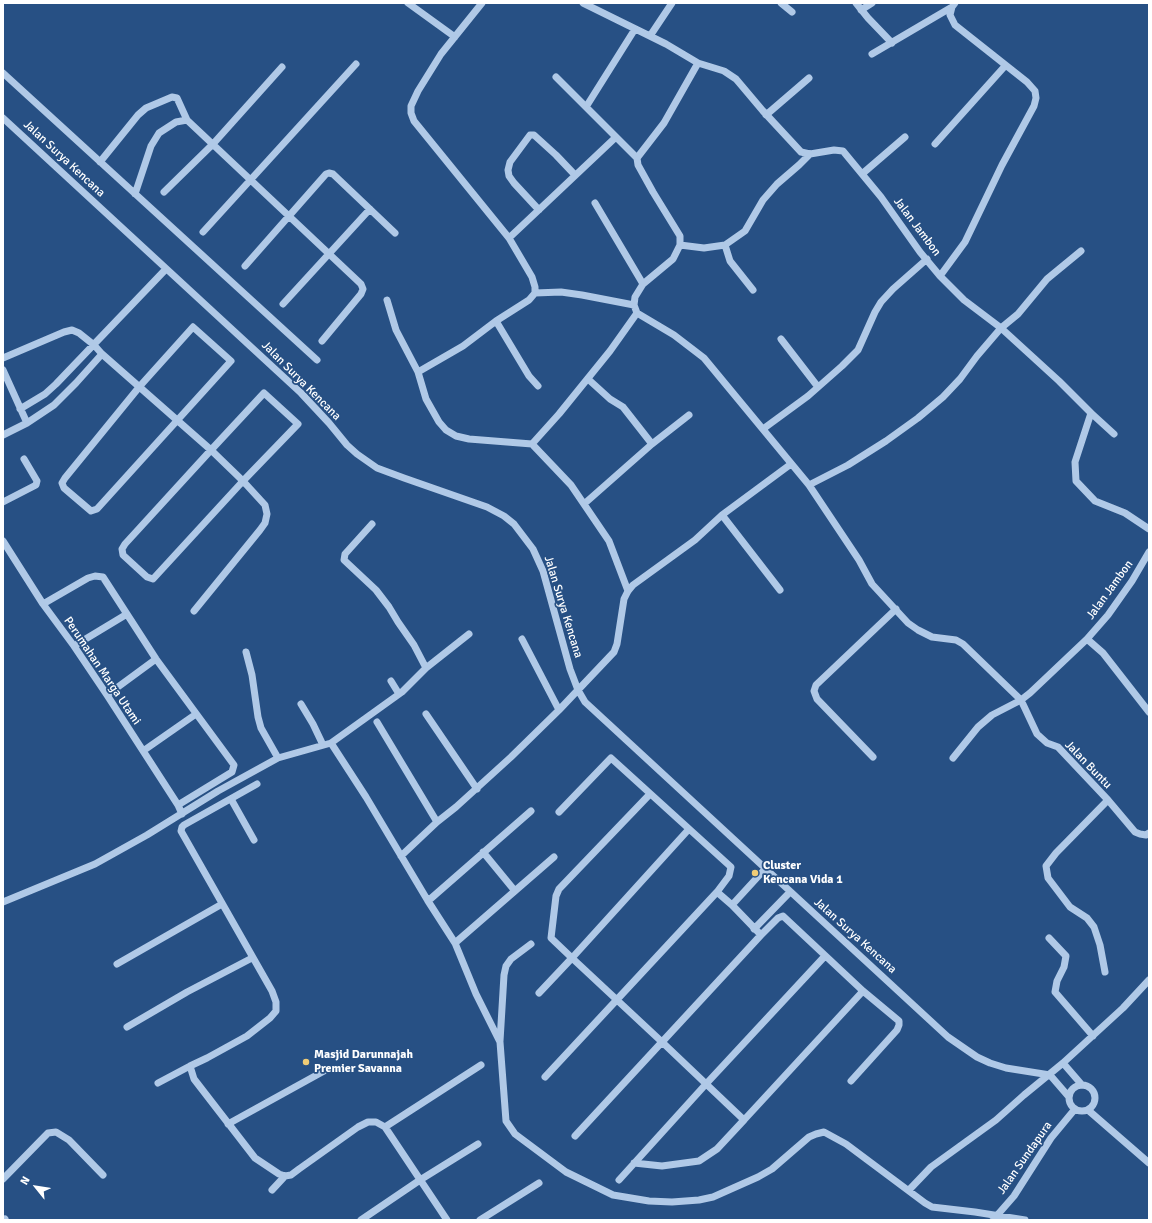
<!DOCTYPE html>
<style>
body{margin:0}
#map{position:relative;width:1152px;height:1223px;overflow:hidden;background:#275084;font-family:Signika,sans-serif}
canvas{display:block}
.frame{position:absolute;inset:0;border:4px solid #fff;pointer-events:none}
.north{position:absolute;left:16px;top:1167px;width:40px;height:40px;-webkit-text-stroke:3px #275084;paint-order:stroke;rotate:300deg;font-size:11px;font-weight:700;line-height:16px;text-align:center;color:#fff}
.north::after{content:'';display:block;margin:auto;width:14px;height:18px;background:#fff;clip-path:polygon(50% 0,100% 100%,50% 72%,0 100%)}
</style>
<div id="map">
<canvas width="1152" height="1223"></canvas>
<div class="frame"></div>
<div class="north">N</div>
</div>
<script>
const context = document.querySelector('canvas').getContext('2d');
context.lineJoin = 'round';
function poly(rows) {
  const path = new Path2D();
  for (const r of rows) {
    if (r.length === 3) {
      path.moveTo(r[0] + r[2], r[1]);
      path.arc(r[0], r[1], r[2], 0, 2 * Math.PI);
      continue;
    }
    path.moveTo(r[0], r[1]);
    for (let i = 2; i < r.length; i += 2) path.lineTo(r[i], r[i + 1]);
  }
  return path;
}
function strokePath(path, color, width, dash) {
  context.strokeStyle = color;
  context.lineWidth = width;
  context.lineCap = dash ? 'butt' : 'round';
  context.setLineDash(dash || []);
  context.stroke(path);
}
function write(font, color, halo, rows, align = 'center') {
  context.font = font + ' Signika,sans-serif';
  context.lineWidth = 3.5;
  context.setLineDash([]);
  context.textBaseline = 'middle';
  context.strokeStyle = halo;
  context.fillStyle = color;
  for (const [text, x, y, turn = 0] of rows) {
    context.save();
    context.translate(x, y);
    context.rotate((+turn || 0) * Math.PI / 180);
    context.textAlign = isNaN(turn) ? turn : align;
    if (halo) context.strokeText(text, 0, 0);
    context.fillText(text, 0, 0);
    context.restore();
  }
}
strokePath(poly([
 [408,3,455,37],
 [583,3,666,44,698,63,724,71,736,79,763,111,801,152,810,154,834,150,843,151,881,197,920,252,940,276,964,300,1001,328,1059,381,1091,413,1075,462,1076,481,1095,501,1125,513,1149,529],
 [781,3,792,12],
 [856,3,868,18,892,43],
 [861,10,872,3],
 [650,36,672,3],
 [872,54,952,7],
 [698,63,664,123,637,158,638,165,653,192,680,236,680,245,673,259,643,284,635,297,634,305,637,313,674,335,704,358,809,485,859,560,872,584,908,623,918,630,932,637,956,640,963,644,1021,700,1037,734,1047,743,1058,747,1108,800,1135,832,1140,834,1146,835,1149,833],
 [3,73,317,360],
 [556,77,637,158],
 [586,107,635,29],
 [766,115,809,78],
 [3,118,301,393,329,423,347,445,357,454,377,468,404,478,487,507,504,516,514,524,533,549,543,571,570,669,578,690,585,702,948,1037,977,1057,990,1063,1006,1068,1050,1075,1069,1097],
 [935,144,1005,66],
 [100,162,138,115,146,108,172,97,177,98,187,120,361,284,363,289,361,294,322,341],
 [862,174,905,137],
 [164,192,213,144,282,67],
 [135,194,151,146,159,133,176,122,187,120],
 [595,203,643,284],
 [539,210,514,183,509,176,508,170,510,162,530,135,534,135,556,155,575,175],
 [203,232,356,64],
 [509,238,616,137],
 [680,245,704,248,725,245,745,231,763,200,777,184,799,165,810,154],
 [725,245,730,261,753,290],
 [245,266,326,174,329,173,333,174,395,233],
 [940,276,965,242,1002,165,1034,106,1036,98,1035,91,1027,82,955,25,950,15,952,7,955,3],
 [535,293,561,292,582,295,634,305],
 [387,300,396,330,418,372,426,399,439,422,446,430,456,436,469,439,532,444,571,485,609,541,628,591],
 [283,304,370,209],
 [496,321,529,376,538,386],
 [193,327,231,361,97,509,91,511,64,488,62,483,65,478,140,386,193,327],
 [781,339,818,387],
 [3,358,64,332,72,330,79,333,94,345,102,354,211,450,243,481,298,424,264,393,211,450,125,544,122,549,123,555,147,577,153,579,243,481,265,505,267,514,265,523,260,530,194,611],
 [3,370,27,423,54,405,76,383,102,354],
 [418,372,463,346,496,321,529,300,535,293,535,287,532,277,509,238,414,121,411,113,411,106,418,91,441,54,482,3],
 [588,379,610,399,623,407,652,444],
 [20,409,45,394,56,384,166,269],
 [1091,413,1114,434],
 [763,429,808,396,842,366,858,350,875,312,881,302,893,289,927,259],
 [3,435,27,423],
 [532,444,559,414,610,351,637,313],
 [809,485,848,465,886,441,918,418,943,397,960,379,977,356,1001,328,1018,314,1047,279,1081,251],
 [3,502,36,485,37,481,24,459],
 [584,504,652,444,689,415],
 [722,515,780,590],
 [372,524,345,554,344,560,376,590,389,607,398,622,414,645,426,668],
 [3,541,43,604,74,646,107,695,178,805,182,814],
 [43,604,88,578,95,576,103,577,156,659,234,765,232,772,178,805],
 [522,639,559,710],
 [1087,639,1103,653,1149,712],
 [74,646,127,614],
 [246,652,252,675,258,717,261,728,278,758],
 [391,681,399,694],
 [107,695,156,659],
 [301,704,313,724,323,745],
 [426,714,477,789],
 [377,722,437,822],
 [331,743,366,797,428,901,455,943,476,994,500,1042,506,1121,515,1134,566,1172,613,1195,649,1201,672,1202,699,1200,713,1197,758,1177,772,1169,809,1137,816,1134,824,1132,846,1144,925,1203,932,1207,975,1212,1025,1220],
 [143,751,196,714],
 [873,757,817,699,814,691,816,685,896,609],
 [953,758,978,727,992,715,1021,700,1030,693,1087,639,1108,615,1132,581,1149,552],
 [257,784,184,825,182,827,181,831,272,991,276,1002,276,1011,270,1018,247,1036,207,1058,190,1066,194,1079,255,1158,279,1174,285,1176,291,1175,299,1169,358,1127,368,1122,376,1122,385,1127,447,1220],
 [231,799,254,840],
 [689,829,572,958,662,1042,761,935,778,918,783,916,863,991,899,1021,899,1025,897,1030,851,1081],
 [483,852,515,891],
 [401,856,437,822,456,807,511,757,559,710,614,652,617,644,624,599,628,591,633,585,695,540,722,515,791,464],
 [717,892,732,905,761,935],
 [428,901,531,811],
 [3,902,95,864,147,835,218,791,278,758,331,743,402,692,426,668,469,634],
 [732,905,765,869],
 [754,929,790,892],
 [1049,938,1066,956,1064,967,1057,981,1055,992,1093,1036],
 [455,943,554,857],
 [117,964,222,904],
 [1105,972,1100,945,1094,927,1087,918,1070,907,1048,878,1046,866,1056,853,1108,800],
 [539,993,572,958,551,938,556,896,559,889,650,794],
 [127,1027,187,992,252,958],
 [500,1041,504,975,506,966,511,959,531,944],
 [1063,1063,1082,1085],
 [545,1077,717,892,729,876,731,867,611,758,559,812],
 [158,1083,190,1066],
 [1082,1098,13],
 [1088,1110,1149,1163],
 [228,1124,324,1071],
 [385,1127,481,1065],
 [575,1136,662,1042,744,1120,863,991],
 [634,1163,662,1166,699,1161,717,1149,744,1120],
 [3,1179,48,1133,56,1132,69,1140,103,1175],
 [619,1180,706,1084,825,956],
 [272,1190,285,1176],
 [909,1190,931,1167,996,1120,1024,1095,1063,1063,1123,1008,1149,980],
 [4,1220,5,1219],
 [361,1220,420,1180,478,1144],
 [480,1220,539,1183],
 [993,1220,1014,1196,1051,1138,1075,1109]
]), '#b0c9e7', 7);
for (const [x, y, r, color] of [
 [755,873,4,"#f0cc76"],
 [306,1062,4,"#f0cc76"]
]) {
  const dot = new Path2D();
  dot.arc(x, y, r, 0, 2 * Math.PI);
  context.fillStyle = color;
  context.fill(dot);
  strokePath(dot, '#275084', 1.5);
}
write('12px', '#fff', '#275084', [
 ["Jalan Surya Kencana",64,159,43],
 ["Jalan Jambon",917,227,53],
 ["Jalan Surya Kencana",301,381,45],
 ["Jalan Jambon",1110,590,-54],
 ["Jalan Surya Kencana",563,607,73],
 ["Perumahan Marga Utami",102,671,56],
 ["Jalan Buntu",1088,765,46],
 ["Jalan Surya Kencana",855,936,42],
 ["Jalan Sundapura",1025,1158,-55]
]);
write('bold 12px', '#fff', '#275084', [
 ["Cluster",763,866],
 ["Kencana Vida 1",763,880],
 ["Masjid Darunnajah",314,1055],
 ["Premier Savanna",314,1069]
], 'left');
</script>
